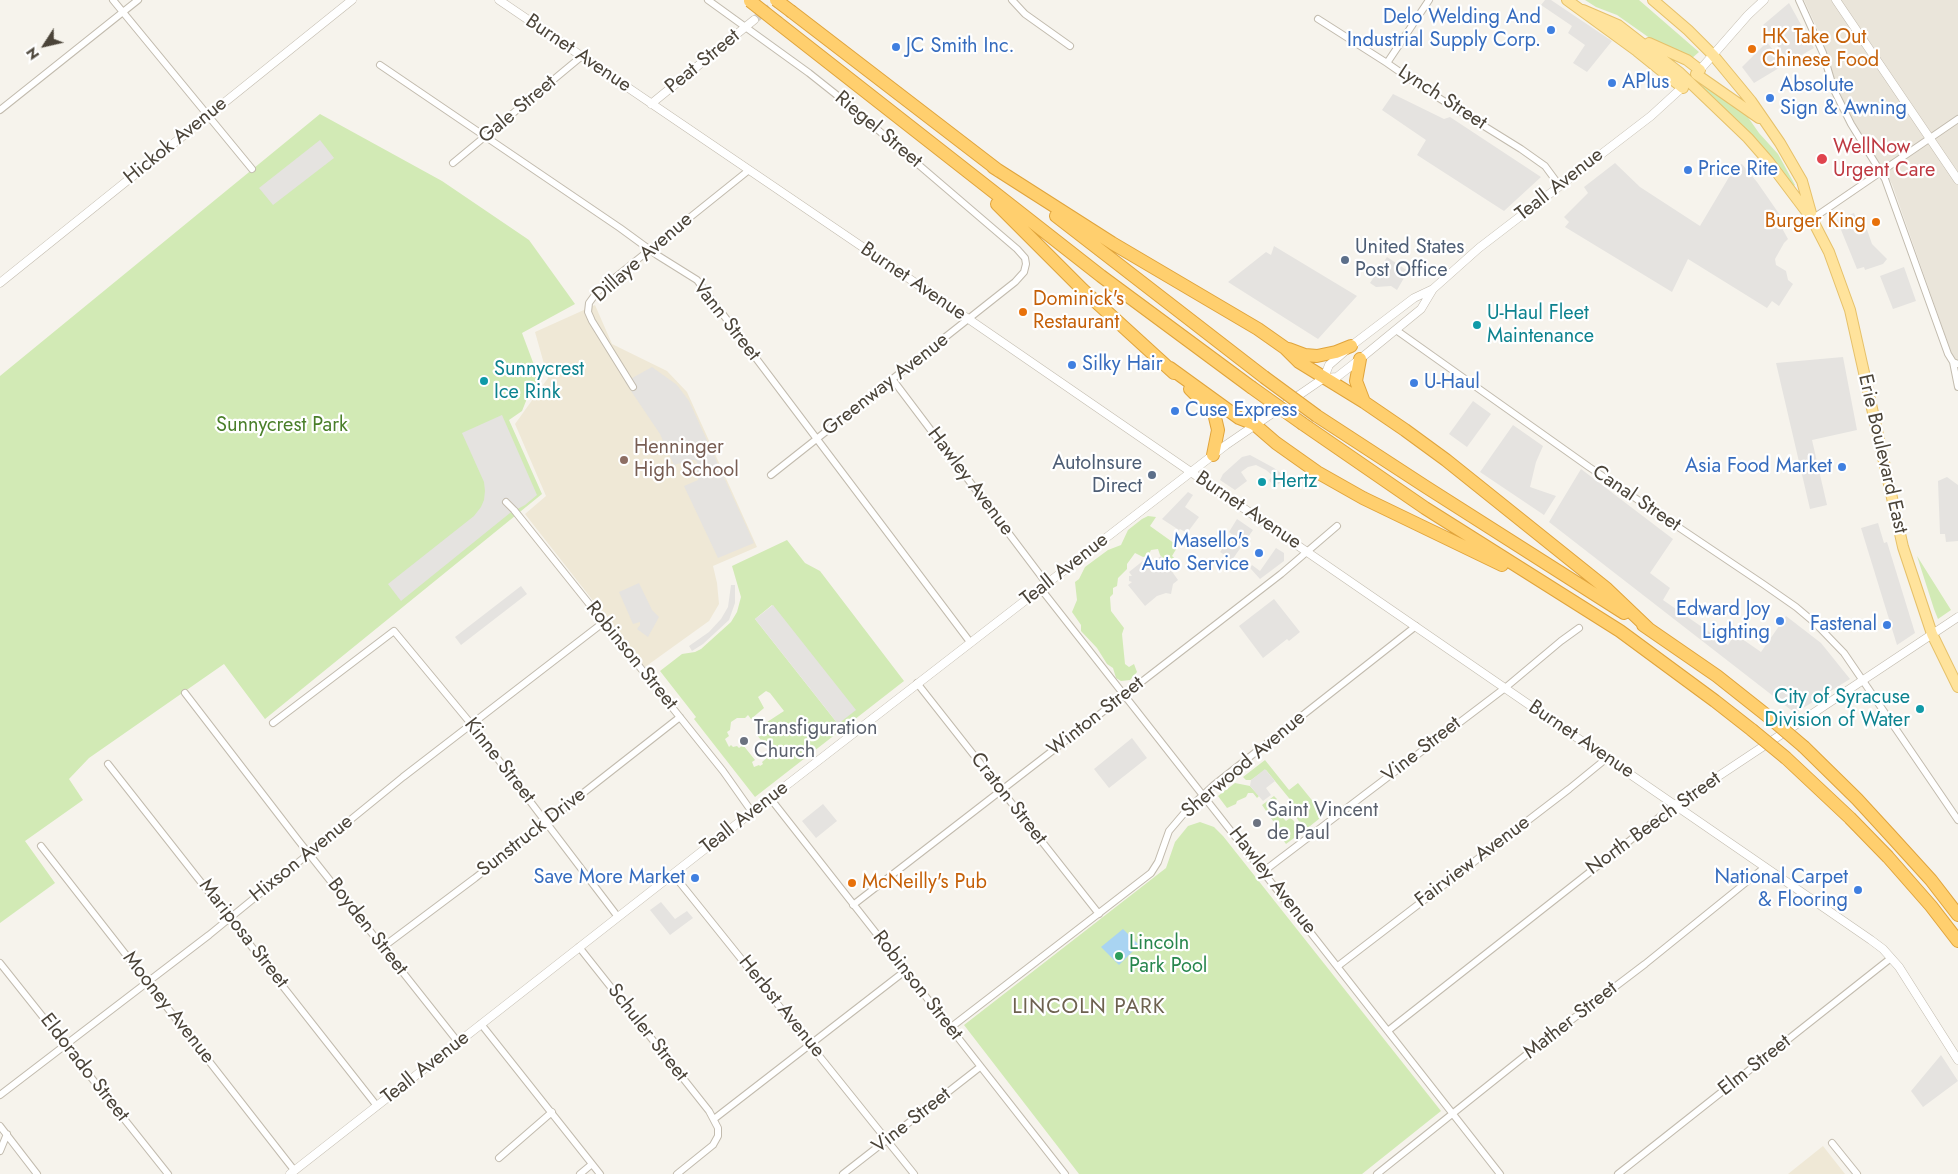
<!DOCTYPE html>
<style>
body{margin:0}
#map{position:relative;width:1958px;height:1174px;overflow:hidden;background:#f6f3ec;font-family:Jost,sans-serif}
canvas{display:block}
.north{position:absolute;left:20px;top:20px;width:50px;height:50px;-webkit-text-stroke:4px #fff;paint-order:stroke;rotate:235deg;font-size:14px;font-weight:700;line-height:20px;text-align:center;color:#4b4439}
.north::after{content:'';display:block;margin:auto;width:18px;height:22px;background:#4b4439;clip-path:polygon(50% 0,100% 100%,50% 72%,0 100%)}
</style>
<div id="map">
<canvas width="1958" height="1174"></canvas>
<div class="north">N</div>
</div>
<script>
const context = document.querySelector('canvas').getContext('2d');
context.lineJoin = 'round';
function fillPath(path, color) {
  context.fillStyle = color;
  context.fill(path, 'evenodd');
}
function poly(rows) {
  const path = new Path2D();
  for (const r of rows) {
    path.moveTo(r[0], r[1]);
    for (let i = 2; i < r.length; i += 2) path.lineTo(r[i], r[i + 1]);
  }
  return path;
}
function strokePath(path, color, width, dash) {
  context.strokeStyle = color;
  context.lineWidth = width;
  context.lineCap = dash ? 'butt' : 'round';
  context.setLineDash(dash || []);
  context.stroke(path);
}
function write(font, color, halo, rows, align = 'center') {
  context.font = font + ' Jost,sans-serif';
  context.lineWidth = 4.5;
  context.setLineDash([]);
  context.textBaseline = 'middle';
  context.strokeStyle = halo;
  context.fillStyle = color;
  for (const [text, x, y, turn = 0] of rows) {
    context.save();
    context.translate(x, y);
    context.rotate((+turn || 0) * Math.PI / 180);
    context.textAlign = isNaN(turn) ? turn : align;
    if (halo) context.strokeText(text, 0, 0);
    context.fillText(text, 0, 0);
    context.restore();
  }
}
fillPath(poly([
 [1804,0,1958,0,1958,372,1892,184,1856,128,1838,89,1820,35]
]), '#eae5da');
fillPath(poly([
 [595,305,612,344,667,371,687,392,757,547,713,566,717,583,719,604,709,621,645,667,525,514,546,496,515,424,548,378,535,332],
 [1823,1146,1845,1174,1788,1174]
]), '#efe8d6');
fillPath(poly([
 [1585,0,1639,0,1699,52,1691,59,1661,46,1617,15,1596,7],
 [1706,83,1745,113,1759,133,1778,154,1795,185,1794,186,1749,132,1702,87],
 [320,114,442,181,529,240,575,304,522,333,540,381,528,396,522,411,509,420,542,494,265,719,224,664,89,758,69,779,83,800,25,841,55,883,0,923,0,376],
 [1148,516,1156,517,1150,526,1178,546,1172,556,1179,562,1181,567,1177,570,1172,568,1160,555,1158,549,1151,550,1148,556,1143,557,1135,553,1127,564,1127,569,1118,578,1117,586,1113,588,1113,594,1110,597,1111,611,1124,628,1122,634,1125,664,1129,667,1134,664,1137,672,1130,680,1121,681,1116,678,1113,668,1107,664,1097,648,1081,631,1081,625,1072,612,1077,600,1075,582,1079,579,1085,567,1108,550,1121,545,1128,530,1142,519],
 [787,540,805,563,820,571,904,681,755,797,694,719,696,717,660,671,682,654,695,652,701,649,731,622,737,612,741,597,732,566],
 [772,605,838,724,755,619],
 [766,691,770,693,784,711,761,726,763,729,757,735,768,749,773,746,775,750,771,753,773,756,771,758,768,757,762,762,763,764,760,766,759,765,754,767,752,762,755,760,743,745,739,748,737,746,733,747,731,745,729,747,725,739,729,736,727,732,730,730,731,722,737,718,745,718,748,715,751,719,764,708,758,697],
 [1917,556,1951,610,1938,619,1934,609],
 [1265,760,1289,790,1298,783,1324,815,1305,830,1296,817,1295,814,1299,811,1293,803,1266,770,1251,780,1246,780,1243,777],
 [1235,783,1250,786,1259,796,1257,798,1253,793,1248,793,1246,797,1237,801,1236,804,1227,808,1218,796],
 [1274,796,1277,799,1272,803,1278,813,1286,821,1290,818,1293,820,1302,832,1286,844,1278,833,1280,831,1262,805],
 [1200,822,1214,827,1223,836,1441,1111,1362,1174,1079,1174,964,1025,1166,868,1175,842,1188,826]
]), '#d2eab5');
fillPath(poly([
 [1545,0,1551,0,1612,41,1587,72,1573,63,1585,45,1568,33,1572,26,1541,5],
 [1789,3,1814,48,1789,62,1763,25],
 [1767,42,1784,65,1754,83,1742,67],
 [1393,94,1444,119,1450,117,1541,177,1504,211,1417,155,1426,140,1382,110],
 [320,140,334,158,273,205,259,188],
 [1615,163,1640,187,1700,226,1735,167,1742,164,1757,182,1782,218,1778,221,1788,239,1784,243,1775,259,1776,265,1786,271,1788,280,1793,284,1779,306,1772,301,1767,308,1688,259,1672,292,1565,227,1569,222,1564,217,1588,193,1584,187],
 [1854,213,1858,223,1864,221,1872,244,1887,259,1883,264,1865,270,1864,267,1857,269,1837,220],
 [1274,246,1357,296,1318,339,1228,282,1266,252,1271,255],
 [1387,257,1408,271,1397,290,1391,286,1376,287,1370,283],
 [1904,267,1916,301,1893,309,1880,276],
 [1843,357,1857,430,1812,440,1827,505,1810,509,1776,363],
 [652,367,677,385,689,401,754,543,718,558,684,486,698,480,697,462,695,460,691,460,674,465,660,434,625,382],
 [1473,401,1491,414,1467,447,1449,434],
 [502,415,537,495,525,505,510,513,401,601,388,584,474,516,481,507,484,500,485,491,484,482,462,433],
 [1513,425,1543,446,1536,462,1530,487,1556,496,1544,515,1480,472],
 [1250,455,1274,468,1287,478,1274,487,1269,480,1273,476,1266,470,1256,465,1248,467,1241,472,1247,481,1235,490,1220,480,1223,474,1242,457],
 [1581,469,1673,539,1650,573,1670,588,1663,600,1728,645,1735,634,1761,652,1786,616,1821,643,1850,679,1795,713,1549,522],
 [1947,477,1958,485,1958,541,1946,542,1945,534,1940,534,1938,481],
 [1188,492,1193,495,1185,507,1199,517,1187,533,1180,529,1179,530,1162,519],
 [1237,519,1253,530,1232,560,1220,552,1233,535,1229,532],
 [1878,523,1884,543,1887,542,1915,633,1897,645,1861,528],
 [1276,548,1284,553,1284,561,1260,579,1250,568,1252,565,1260,571],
 [1149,556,1153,562,1161,556,1178,580,1173,584,1171,594,1166,593,1157,596,1145,606,1128,585,1132,582,1129,581,1129,576,1132,576,1129,572],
 [639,583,652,610,659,617,648,637,637,629,640,625,640,622,633,624,619,592],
 [731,585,735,585,735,603,729,620,703,644,692,651,689,646,709,632,721,619,728,607],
 [521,586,527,594,461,645,455,637],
 [1274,599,1300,632,1289,641,1287,639,1263,658,1239,626],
 [773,605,856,710,838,724,755,619],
 [1132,738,1147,758,1109,788,1094,769],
 [1265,769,1275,781,1266,788,1271,795,1263,801,1250,786,1251,780],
 [823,804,837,821,816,838,802,821],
 [661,902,675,919,687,911,693,918,670,935,650,910],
 [1941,1055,1958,1081,1923,1107,1911,1091]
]), '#e5e3e0');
fillPath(poly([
 [1123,929,1139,945,1119,965,1101,947]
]), '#a9d4f2');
strokePath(poly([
 [754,20,779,0]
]), '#d4d0c8', 8, [8, 4]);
const minor = poly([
 [113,0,252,169],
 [708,0,809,73,843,100,1017,249,1025,258,1026,264,1024,272,1015,282,771,475],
 [1012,0,1025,14,1070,46],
 [1799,0,1823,53,1834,90,1851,124,1885,179,1948,354,1953,362,1958,364],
 [1318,19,1387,63,1426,90,1521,149,1545,166,1559,185],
 [1387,63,1429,0],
 [380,65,620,228,657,255,697,280,970,642],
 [0,110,138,0],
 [453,163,582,56],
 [1812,219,1958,119],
 [1396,330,1589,467,1763,584,1796,607,1815,623,1844,653,1958,820],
 [1953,362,1958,387],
 [893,380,1047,584],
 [633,387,592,321,588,312,589,303,597,292,749,170],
 [506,502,514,510,723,771,752,812],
 [1041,589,1500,1174],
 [917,683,1099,914],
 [185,693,298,840,458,1042],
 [273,723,394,631,472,725,618,917],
 [108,764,377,1106],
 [770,798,1065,1174],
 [41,846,294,1170],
 [1264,871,1505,688,1561,641,1579,628],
 [673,874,914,1174],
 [853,905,1281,574,1337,526],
 [383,947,475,878,680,717],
 [579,947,709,1111,718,1128,718,1136,713,1145,677,1174],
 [0,963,168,1174],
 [1338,966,1569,789,1607,758],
 [481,1024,600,1174],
 [950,1028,1151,873,1158,862,1169,831,1186,811,1214,785,1416,626],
 [1389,1030,1675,805],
 [0,1095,209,935,403,777,604,622],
 [714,1119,905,971],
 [0,1126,37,1174],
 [1832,1143,1857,1174],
 [0,1151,7,1134],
 [499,1158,552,1112],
 [580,1174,592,1164],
 [843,1174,980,1067],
 [1377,1174,1541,1043,1645,964,1765,867],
 [1618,1174,1891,958]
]);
const tertiary = poly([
 [499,0,970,320,1871,940,1883,949,1899,967,1958,1060],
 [1836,0,1958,180],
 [1698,72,1748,15,1764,0],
 [651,104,754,20],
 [0,283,352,0],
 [1324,378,1329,365,1351,346,1414,298,1433,289],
 [1675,805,1958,617],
 [290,1174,770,798,1226,445,1324,378,1337,377,1360,359,1421,309,1433,289,1479,248,1651,116,1686,84]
]);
const primary = poly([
 [1567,0,1637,51,1683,88],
 [1653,0,1688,30,1713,55,1751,101,1780,143,1802,181,1811,213],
 [1583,10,1618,25,1680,73,1748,138,1769,162,1812,219,1829,252,1850,310,1903,547,1932,634,1958,687],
 [1649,43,1687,60,1700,70],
 [1696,74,1759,118]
]);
const motorway = poly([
 [792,12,999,171],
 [778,23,1101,276,1251,387],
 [993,167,1112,243,1258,329,1285,348,1299,362,1364,402,1405,430,1446,460,1607,589,1650,630],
 [997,204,1083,290,1174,373],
 [1056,216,1264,377],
 [1289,349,1305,355,1317,356,1336,352,1351,346],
 [1360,359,1356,381,1364,402],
 [1170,368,1239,418,1254,424,1276,443,1317,472,1363,498,1502,565],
 [1190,389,1214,413,1218,430,1213,455],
 [1317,416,1426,487,1624,613],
 [1303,424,1425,508,1620,631,1715,701,1752,730],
 [1643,625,1717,676,1770,718],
 [1804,747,1857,799,1891,836,1931,880,1958,915],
 [1786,758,1850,818,1888,857,1931,906,1958,941]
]);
strokePath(minor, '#c2bbae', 8);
strokePath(tertiary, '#c2bbae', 9);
strokePath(primary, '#e6c16a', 12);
strokePath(motorway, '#e0a43c', 14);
strokePath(minor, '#fff', 6);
strokePath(tertiary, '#fff', 8);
strokePath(primary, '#ffe39c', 10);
strokePath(motorway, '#ffcf6e', 12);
const motorwayBridge = poly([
 [776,0,792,12],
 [750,1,778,23],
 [1264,377,1317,416],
 [1251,387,1303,424],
 [1770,718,1804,747],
 [1752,730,1786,758]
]);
strokePath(motorwayBridge, '#e0a43c', 14, []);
strokePath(motorwayBridge, '#ffcf6e', 12);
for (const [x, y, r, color] of [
 [1551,30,5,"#3f7fe0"],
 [896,47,5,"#3f7fe0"],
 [1752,49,5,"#e8710a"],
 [1612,83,5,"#3f7fe0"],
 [1770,98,5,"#3f7fe0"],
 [1822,159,6,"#e0444e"],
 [1688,170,5,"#3f7fe0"],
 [1876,222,5,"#e8710a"],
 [1345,260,5,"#5c6f8a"],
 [1023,312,5,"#e8710a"],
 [1477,325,5,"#0f9aa8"],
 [1072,365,5,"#3f7fe0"],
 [484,381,5,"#0f9aa8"],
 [1414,383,5,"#3f7fe0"],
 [1175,411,5,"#3f7fe0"],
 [624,460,5,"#8d6e63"],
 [1842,467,5,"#3f7fe0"],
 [1152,475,5,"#5c6f8a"],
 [1262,482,5,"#0f9aa8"],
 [1259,553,5,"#3f7fe0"],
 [1780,621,5,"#3f7fe0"],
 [1887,625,5,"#3f7fe0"],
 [1920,709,5,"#0f9aa8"],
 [744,741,5,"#6b7280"],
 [1257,823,5,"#6b7280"],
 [695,878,5,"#3f7fe0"],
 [852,883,5,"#e8710a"],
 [1858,890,5,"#3f7fe0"],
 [1119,956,5,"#2e9e5b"]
]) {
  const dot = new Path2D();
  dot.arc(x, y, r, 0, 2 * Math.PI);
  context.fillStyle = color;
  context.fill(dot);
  strokePath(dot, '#fff', 2);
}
write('20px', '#366cbe', '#fff', [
 ["Delo Welding And",1541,18],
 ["Industrial Supply Corp.",1541,41],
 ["JC Smith Inc.",906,47,"left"],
 ["APlus",1622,83,"left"],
 ["Absolute",1780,86,"left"],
 ["Sign & Awning",1780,109,"left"],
 ["Price Rite",1698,170,"left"],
 ["Silky Hair",1082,365,"left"],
 ["U-Haul",1424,383,"left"],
 ["Cuse Express",1185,411,"left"],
 ["Asia Food Market",1832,467],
 ["Masello's",1249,542],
 ["Auto Service",1249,565],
 ["Edward Joy",1770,610],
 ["Lighting",1770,633],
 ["Fastenal",1877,625],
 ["Save More Market",685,878],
 ["National Carpet",1848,878],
 ["& Flooring",1848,901]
], 'right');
write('20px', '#c56008', '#fff', [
 ["HK Take Out",1762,38],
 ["Chinese Food",1762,61],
 ["Burger King",1866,222,"right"],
 ["Dominick's",1033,300],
 ["Restaurant",1033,323],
 ["McNeilly's Pub",862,883]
], 'left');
write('20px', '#4b4439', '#fff', [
 ["Burnet Avenue",578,54,34],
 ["Peat Street",703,62,-39],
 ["Lynch Street",1442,98,33],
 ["Gale Street",518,110,-40],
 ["Riegel Street",878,130,40],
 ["Hickok Avenue",176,141,-39],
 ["Teall Avenue",1560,185,-38],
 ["Dillaye Avenue",643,258,-41],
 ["Burnet Avenue",913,282,34],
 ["Vann Street",726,321,52],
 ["Greenway Avenue",886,385,-38],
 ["Erie Boulevard East",1882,454,77],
 ["Hawley Avenue",970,482,53],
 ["Canal Street",1636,499,34],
 ["Burnet Avenue",1248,511,34],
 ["Teall Avenue",1065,570,-38],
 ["Robinson Street",631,656,51],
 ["Winton Street",1096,717,-38],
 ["Burnet Avenue",1581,740,34],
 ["Vine Street",1422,750,-38],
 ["Kinne Street",499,761,52],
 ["Sherwood Avenue",1244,765,-40],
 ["Craton Street",1008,799,52],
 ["Teall Avenue",745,818,-38],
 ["North Beech Street",1654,824,-36],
 ["Sunstruck Drive",532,833,-38],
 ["Hixson Avenue",302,859,-39],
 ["Fairview Avenue",1473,862,-37],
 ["Hawley Avenue",1272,881,52],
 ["Boyden Street",367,927,52],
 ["Mariposa Street",243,934,52],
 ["Robinson Street",917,986,52],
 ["Herbst Avenue",781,1007,51],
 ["Mooney Avenue",168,1008,52],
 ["Mather Street",1571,1021,-38],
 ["Schuler Street",647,1033,52],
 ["Elm Street",1755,1066,-38],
 ["Eldorado Street",84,1068,52],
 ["Teall Avenue",426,1068,-38],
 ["Vine Street",912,1121,-38]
]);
write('20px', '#be3a42', '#fff', [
 ["WellNow",1833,148],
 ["Urgent Care",1833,171]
], 'left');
write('20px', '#4e5e75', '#fff', [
 ["United States",1355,248],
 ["Post Office",1355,271],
 ["AutoInsure",1142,464,"right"],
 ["Direct",1142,487,"right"]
], 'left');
write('20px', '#0d838f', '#fff', [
 ["U-Haul Fleet",1487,314],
 ["Maintenance",1487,337],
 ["Sunnycrest",494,370],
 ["Ice Rink",494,393],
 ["Hertz",1272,482],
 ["City of Syracuse",1910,698,"right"],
 ["Division of Water",1910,721,"right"]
], 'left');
write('20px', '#4a7f2a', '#fff', [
 ["Sunnycrest Park",282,426]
]);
write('20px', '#785e54', '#fff', [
 ["Henninger",634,448],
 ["High School",634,471]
], 'left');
write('20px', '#5b616d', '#fff', [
 ["Transfiguration",754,729],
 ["Church",754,752],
 ["Saint Vincent",1267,811],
 ["de Paul",1267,834]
], 'left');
write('20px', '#27864d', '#fff', [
 ["Lincoln",1129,944],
 ["Park Pool",1129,967]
], 'left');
context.letterSpacing = '1px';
write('21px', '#6e6250', '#fff', [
 ["LINCOLN PARK",1089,1008]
]);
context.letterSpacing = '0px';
</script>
